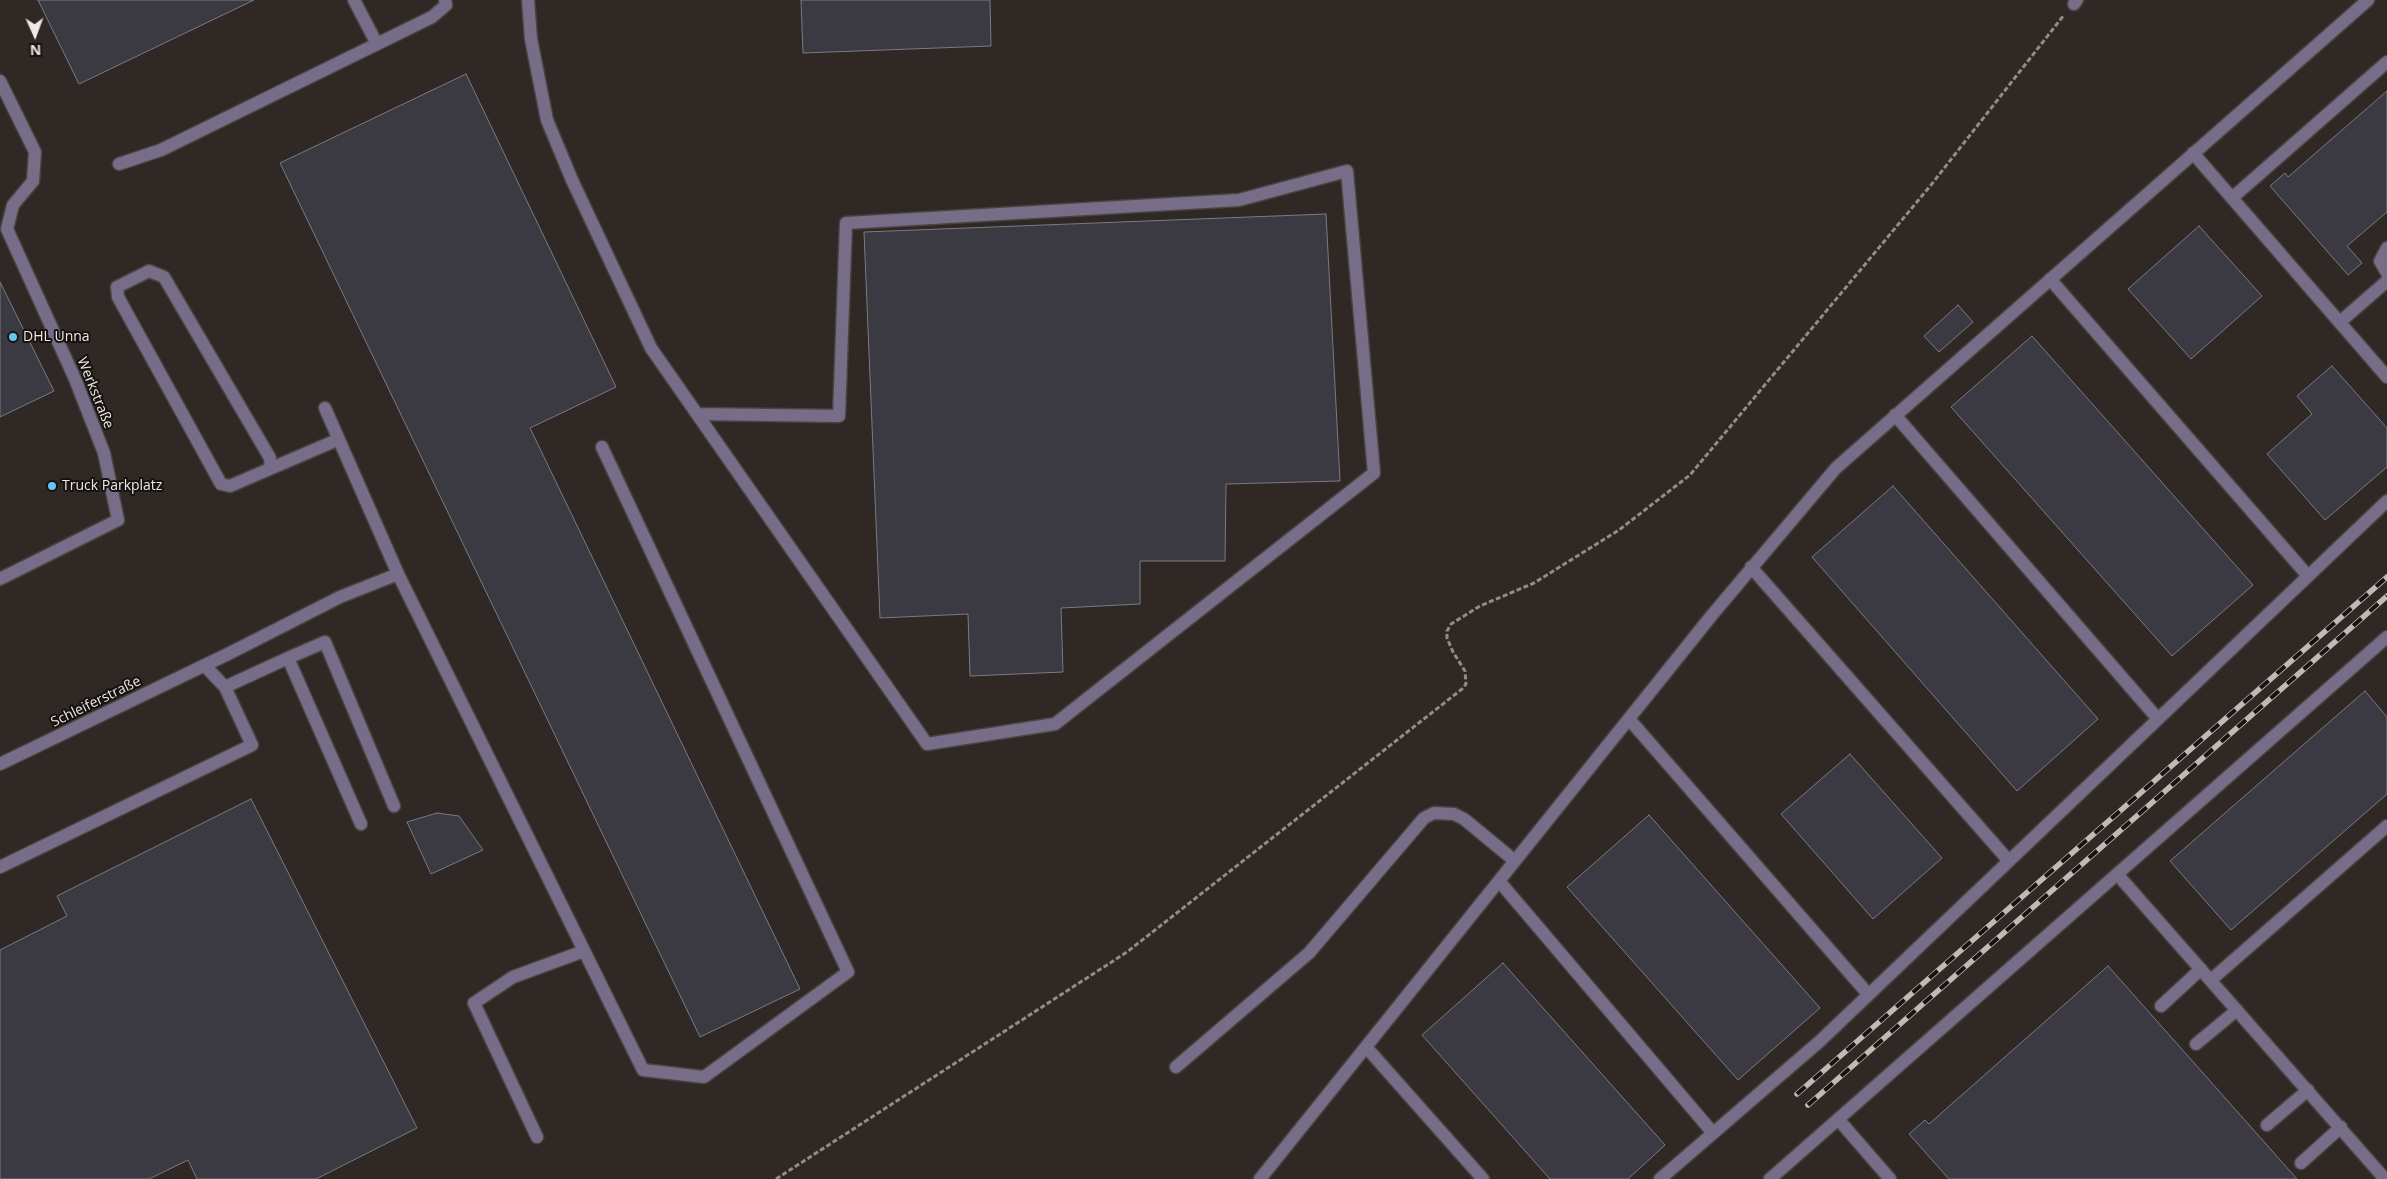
<!DOCTYPE html>
<meta charset="utf-8">
<style>
body{margin:0}
#map{position:relative;width:2387px;height:1179px;overflow:hidden;background:#302825;font-family:"Open Sans",sans-serif}
canvas{display:block}
.north{position:absolute;left:10px;top:10px;width:50px;height:50px;-webkit-text-stroke:4px #161210;paint-order:stroke;rotate:178deg;font-size:14px;font-weight:700;line-height:20px;text-align:center;color:#eee9e6}
.north::after{content:'';display:block;margin:auto;width:18px;height:22px;background:#eee9e6;clip-path:polygon(50% 0,100% 100%,50% 72%,0 100%)}
</style>
<div id="map">
<canvas width="2387" height="1179"></canvas>
<div class="north">N</div>
</div>
<script>
const context = document.querySelector('canvas').getContext('2d');
context.lineJoin = 'round';
function fillPath(path, color) {
  context.fillStyle = color;
  context.fill(path, 'evenodd');
}
function poly(rows) {
  const path = new Path2D();
  for (const r of rows) {
    path.moveTo(r[0], r[1]);
    for (let i = 2; i < r.length; i += 2) path.lineTo(r[i], r[i + 1]);
  }
  return path;
}
function strokePath(path, color, width, dash) {
  context.strokeStyle = color;
  context.lineWidth = width;
  context.lineCap = dash ? 'butt' : 'round';
  context.setLineDash(dash || []);
  context.stroke(path);
}
function write(font, color, halo, rows, align = 'center') {
  context.font = font + ' "Open Sans",sans-serif';
  context.lineWidth = 4;
  context.setLineDash([]);
  context.textBaseline = 'middle';
  context.strokeStyle = halo;
  context.fillStyle = color;
  for (const [text, x, y, turn = 0] of rows) {
    context.save();
    context.translate(x, y);
    context.rotate((+turn || 0) * Math.PI / 180);
    context.textAlign = isNaN(turn) ? turn : align;
    if (halo) context.strokeText(text, 0, 0);
    context.fillText(text, 0, 0);
    context.restore();
  }
}
const building = poly([
 [38,0,254,0,79,84,38,0],
 [801,0,990,0,991,46,803,53,801,0],
 [466,74,616,387,530,428,800,989,700,1037,280,163,466,74],
 [2387,91,2387,212,2347,246,2362,263,2348,275,2270,186,2285,173,2288,177,2387,91],
 [1326,214,1340,481,1226,484,1225,561,1140,561,1140,604,1061,608,1063,672,970,676,968,614,880,618,864,232,1326,214],
 [2199,226,2262,296,2191,359,2128,289,2199,226],
 [0,282,54,391,0,417,0,282],
 [1958,305,1973,322,1939,352,1924,336,1958,305],
 [2032,336,2253,585,2172,656,1951,407,2032,336],
 [2332,366,2387,428,2387,467,2325,520,2267,454,2312,414,2297,396,2332,366],
 [1893,486,2098,719,2017,791,1812,557,1893,486],
 [2365,691,2387,717,2387,794,2231,930,2170,861,2365,691],
 [1850,754,1942,858,1873,919,1781,814,1850,754],
 [251,799,417,1128,316,1179,197,1179,188,1160,149,1179,0,1179,0,950,67,916,57,896,251,799],
 [437,813,459,816,483,850,431,874,407,822,437,813],
 [1649,815,1820,1008,1738,1080,1567,887,1649,815],
 [1503,963,1665,1145,1628,1179,1550,1179,1422,1035,1503,963],
 [2108,966,2297,1179,1949,1179,1909,1134,1925,1120,1929,1124,2108,966]
]);
fillPath(building, '#3b3a42');
strokePath(building, '#7b7a83', 1);
const minor = poly([
 [354,0,377,44],
 [528,0,531,39,547,120,572,180,651,348,927,744,1055,724,1374,473,1347,171,1239,200,846,223,839,416,697,414],
 [2074,4,2077,0],
 [0,81,35,152,33,181,13,205,7,229,75,379,104,453,118,520,0,579],
 [2193,153,2387,377],
 [119,164,161,150,432,17,446,5,445,0],
 [2232,198,2387,62],
 [2387,248,2380,261,2387,273],
 [2050,279,2308,576],
 [2340,322,2387,281],
 [1895,415,2158,719],
 [271,468,270,458,164,277,149,271,117,287,118,297,221,484,230,486,337,440],
 [1751,567,2009,861],
 [398,574,643,1070,704,1077,848,972,602,447],
 [288,658,325,642,394,806],
 [205,666,225,687,288,658,361,824],
 [1629,719,1868,994],
 [0,764,230,653,340,597,398,574,325,408],
 [0,867,252,745,225,687],
 [2117,874,2385,1179],
 [1499,881,1713,1133],
 [2211,980,2387,826],
 [2161,1006,2201,969],
 [2196,1044,2237,1010],
 [1366,1047,1483,1179],
 [1176,1067,1309,953,1424,818,1434,813,1454,814,1464,819,1515,861],
 [1838,1119,1890,1179],
 [2267,1125,2308,1090],
 [537,1137,474,1003,513,977,584,951],
 [2301,1163,2341,1127],
 [1260,1179,1712,615,1836,468,2368,0],
 [1660,1179,1820,1041,2387,501],
 [1770,1179,2387,637]
]);
strokePath(minor, '#4b4340', 15);
strokePath(poly([
 [776,1179,1127,952,1462,689,1466,684,1465,671,1453,652,1447,638,1447,631,1451,624,1480,606,1534,583,1619,530,1690,475,1931,185,2064,15]
]), '#928b88', 3, [5, 2.5]);
strokePath(minor, '#766d88', 12);
const rail = poly([
 [1797,1094,2387,577],
 [1808,1105,2387,596]
]);
strokePath(rail, '#c0bab7', 5.5);
strokePath(rail, '#161210', 4, [11]);
for (const [x, y, r, color] of [
 [13,337,5,"#69c4f1"],
 [52,486,5,"#69c4f1"]
]) {
  const dot = new Path2D();
  dot.arc(x, y, r, 0, 2 * Math.PI);
  context.fillStyle = color;
  context.fill(dot);
  strokePath(dot, '#161210', 2);
}
write('14px', '#eee9e6', '#161210', [
 ["DHL Unna",23,337],
 ["Truck Parkplatz",62,486]
], 'left');
write('14px', '#eee9e6', '#161210', [
 ["Werkstraße",95,393,68],
 ["Schleiferstraße",96,702,-26]
]);
</script>
